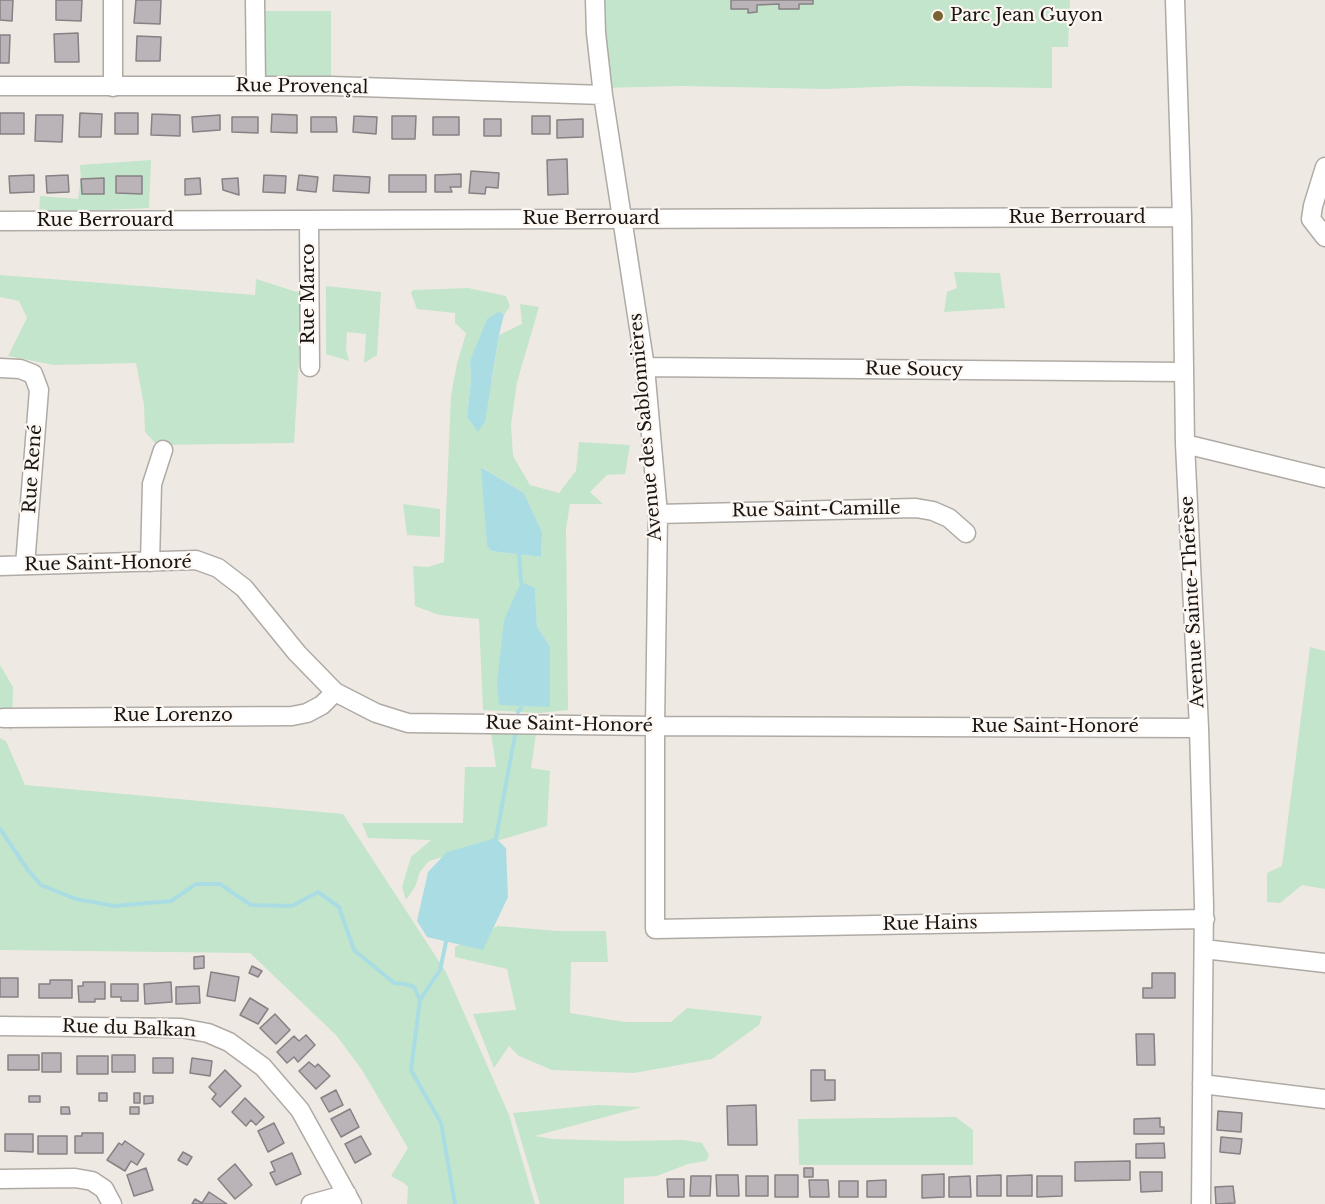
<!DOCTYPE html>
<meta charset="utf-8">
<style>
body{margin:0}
canvas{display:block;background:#efe9e3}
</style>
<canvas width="1325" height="1204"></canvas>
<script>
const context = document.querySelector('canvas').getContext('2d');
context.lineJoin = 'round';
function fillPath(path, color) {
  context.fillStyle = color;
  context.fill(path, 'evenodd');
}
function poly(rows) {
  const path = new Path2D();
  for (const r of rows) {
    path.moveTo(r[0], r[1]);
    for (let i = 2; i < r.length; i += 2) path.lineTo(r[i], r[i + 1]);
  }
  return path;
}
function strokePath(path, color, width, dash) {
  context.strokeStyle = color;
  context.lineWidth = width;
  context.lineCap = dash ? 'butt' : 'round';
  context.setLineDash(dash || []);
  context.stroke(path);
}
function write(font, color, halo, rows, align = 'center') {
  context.font = font + ' "Libre Baskerville",serif';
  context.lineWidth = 4.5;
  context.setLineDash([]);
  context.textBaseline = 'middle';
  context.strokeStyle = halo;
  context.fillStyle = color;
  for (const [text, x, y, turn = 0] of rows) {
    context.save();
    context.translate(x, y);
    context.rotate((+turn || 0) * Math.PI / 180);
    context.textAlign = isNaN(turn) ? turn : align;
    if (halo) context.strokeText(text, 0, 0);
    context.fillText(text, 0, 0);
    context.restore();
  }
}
fillPath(poly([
 [595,0,1070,0,1068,47,1052,47,1052,88,903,86,826,89,681,86,602,88],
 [256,11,331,11,331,86,256,85],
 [151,160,149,208,39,213,40,196,78,199,81,179,80,165],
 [954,272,1000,273,1005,308,944,312,947,292,957,288],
 [0,275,255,295,256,279,303,294,294,443,157,445,145,432,144,405,136,363,54,365,8,356,27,318,19,301,0,297],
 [326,286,381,292,377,355,364,363,366,334,347,332,346,349,349,361,326,354],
 [468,288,506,296,510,306,504,315,500,311,470,361,471,380,467,417,492,381,499,335,522,324,520,304,539,307,517,382,511,425,513,456,530,485,559,493,576,471,579,442,630,445,625,474,607,475,590,492,603,504,570,504,566,529,568,710,539,713,483,710,479,619,439,615,415,606,413,566,428,567,444,562,451,395,457,364,466,333,455,323,455,313,417,309,411,293,413,290],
 [482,467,524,493,542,532,541,557,491,551,487,546],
 [535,588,537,627,550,646,504,620],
 [403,504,440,509,440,537,407,535],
 [1310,647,1325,651,1325,889,1302,885,1280,903,1267,902,1267,873,1282,866],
 [0,665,13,687,12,731,0,722],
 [491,733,536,734,531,768,550,771,547,826,429,861,420,872,415,887,406,900,402,887,411,857,431,840,368,838,362,823,463,823,465,767,496,767],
 [0,738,6,741,25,785,343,814,446,972,509,1115,535,1204,407,1204,408,1187,404,1183,391,1176,408,1148,362,1070,336,1035,250,953,0,950],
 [498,926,558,931,606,931,608,962,571,962,570,1013,625,1022,671,1022,687,1008,762,1016,759,1025,712,1059,634,1073,552,1070,519,1056,509,1046,494,1068,473,1014,516,1010,507,969,455,957,455,947],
 [598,1105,642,1107,535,1136,553,1139,622,1141,684,1140,702,1143,709,1155,706,1161,688,1164,657,1176,624,1178,624,1204,540,1204,513,1113],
 [956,1117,973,1130,973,1165,799,1165,798,1119]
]), '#c3e5cc');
fillPath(poly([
 [500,311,504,315,499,335,485,422,478,432,467,417,471,380,470,361,487,319],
 [481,467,524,493,542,532,541,557,491,551,487,546],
 [521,582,535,588,537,627,550,646,550,707,499,705,497,683,504,620],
 [496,838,506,848,508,897,483,950,427,937,417,921,428,872,447,852]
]), '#aadde3');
strokePath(poly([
 [519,554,521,582],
 [518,712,521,708],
 [0,829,28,870,41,885,76,899,114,906,171,901,196,884,220,884,251,905,292,906,318,892,339,907,354,950,394,983,405,984,414,987,420,1000,411,1070,441,1123,455,1204],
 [496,838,515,735],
 [420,1000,440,970,446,942]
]), '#aadde3', 4);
const building = poly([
 [0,0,13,0,12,21,0,20,0,0],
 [56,0,82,0,81,21,56,20,56,0],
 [136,0,161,0,160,24,134,23,136,0],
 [731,0,813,0,813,4,799,4,799,9,779,9,779,4,757,5,757,12,748,13,748,9,731,9,731,0],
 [78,33,79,62,55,62,54,34,78,33],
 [0,35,10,35,9,63,0,63,0,35],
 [137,36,161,37,160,61,136,61,137,36],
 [0,113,24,113,24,134,0,134,0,113],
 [80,113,102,114,101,137,79,137,80,113],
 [115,113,138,113,138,134,115,134,115,113],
 [152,114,180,115,180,136,151,135,152,114],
 [272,114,297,115,297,133,271,132,272,114],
 [36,115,63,115,62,142,35,141,36,115],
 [220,115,220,130,193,132,192,117,220,115],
 [354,116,377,117,376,134,353,132,354,116],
 [392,116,416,116,415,139,392,139,392,116],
 [532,116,550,116,550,134,532,134,532,116],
 [232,117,258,117,258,133,232,132,232,117],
 [311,117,336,117,337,132,311,132,311,117],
 [433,117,459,117,459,135,433,135,433,117],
 [484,119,501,119,501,136,484,136,484,119],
 [583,119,583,137,557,138,557,120,583,119],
 [567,159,568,194,548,195,547,160,567,159],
 [471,171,499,173,498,188,486,187,485,194,469,193,471,171],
 [461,174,461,187,450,187,452,192,435,192,435,175,461,174],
 [34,175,34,192,10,193,9,176,34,175],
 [68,175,69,192,47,193,46,176,68,175],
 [264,175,286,176,285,193,263,192,264,175],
 [299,175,318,177,316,192,297,190,299,175],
 [334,175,370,177,369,193,333,191,334,175],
 [389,175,426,175,426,192,389,192,389,175],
 [116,176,142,176,142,194,116,193,116,176],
 [104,178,104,194,82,194,81,179,104,178],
 [200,178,201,194,185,195,185,179,200,178],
 [238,178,239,195,223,190,222,179,238,178],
 [204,956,204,968,194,969,194,957,204,956],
 [252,966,262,971,258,977,249,973,252,966],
 [211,972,239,977,235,1001,207,996,211,972],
 [1152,973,1175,973,1175,998,1143,998,1143,988,1152,988,1152,973],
 [0,978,18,978,18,997,0,997,0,978],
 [50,980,72,980,72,998,39,998,39,984,50,984,50,980],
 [83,982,105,982,105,999,95,999,95,1002,79,1002,78,986,83,986,83,982],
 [171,982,172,1002,145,1004,144,984,171,982],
 [111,984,138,984,138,1001,121,1001,121,997,111,997,111,984],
 [199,986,200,1003,176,1004,176,987,199,986],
 [250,998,268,1009,258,1024,240,1015,250,998],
 [275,1014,290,1030,276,1044,260,1028,275,1014],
 [1136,1034,1154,1034,1155,1065,1137,1065,1136,1034],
 [306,1035,315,1045,298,1062,294,1057,287,1063,277,1052,294,1036,299,1041,306,1035],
 [42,1053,61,1053,61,1072,42,1072,42,1053],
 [8,1055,39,1055,39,1070,8,1070,8,1055],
 [112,1055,135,1055,135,1072,112,1072,112,1055],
 [77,1056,108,1056,108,1074,77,1074,77,1056],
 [153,1058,173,1058,173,1073,153,1073,153,1058],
 [192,1058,212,1061,210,1076,190,1073,192,1058],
 [309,1062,315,1067,318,1064,330,1076,316,1089,299,1071,309,1062],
 [225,1070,241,1086,220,1107,212,1099,216,1094,209,1087,225,1070],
 [811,1070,825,1070,825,1080,835,1080,835,1100,811,1101,811,1070],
 [336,1090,343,1105,329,1112,321,1098,336,1090],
 [99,1093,107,1093,107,1101,99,1101,99,1093],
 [134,1093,140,1093,140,1103,134,1103,134,1093],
 [29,1096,40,1096,40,1102,29,1102,29,1096],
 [144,1096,153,1096,153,1103,144,1104,144,1096],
 [245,1098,264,1117,256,1125,251,1120,246,1126,232,1112,245,1098],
 [756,1105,757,1145,728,1145,727,1106,756,1105],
 [61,1107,69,1107,70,1114,61,1114,61,1107],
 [130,1107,139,1107,139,1114,130,1114,130,1107],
 [350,1109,359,1127,341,1137,331,1119,350,1109],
 [1218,1111,1242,1113,1241,1132,1217,1130,1218,1111],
 [1160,1118,1160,1127,1164,1127,1164,1134,1134,1134,1134,1119,1160,1118],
 [274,1123,284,1143,268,1152,258,1131,274,1123],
 [82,1133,103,1133,103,1153,75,1153,75,1136,82,1136,82,1133],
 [5,1134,33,1134,33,1152,5,1151,5,1134],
 [38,1136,67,1136,67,1154,38,1154,38,1136],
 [361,1136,371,1154,355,1163,345,1144,361,1136],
 [1221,1137,1242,1139,1240,1154,1220,1152,1221,1137],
 [125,1141,144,1154,137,1165,131,1161,125,1171,107,1160,119,1143,122,1145,125,1141],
 [1164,1143,1165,1158,1136,1158,1136,1144,1164,1143],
 [183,1152,192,1157,187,1165,178,1160,183,1152],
 [292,1153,301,1174,276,1185,270,1173,275,1171,271,1162,292,1153],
 [1130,1161,1130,1180,1075,1181,1075,1162,1130,1161],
 [235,1164,252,1185,235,1199,218,1179,235,1164],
 [146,1168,153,1190,134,1196,127,1175,146,1168],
 [804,1168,813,1168,813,1177,804,1177,804,1168],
 [1140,1172,1162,1172,1162,1191,1141,1192,1140,1172],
 [944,1174,944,1197,922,1198,922,1175,944,1174],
 [716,1175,738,1175,739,1196,717,1196,716,1175],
 [775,1175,798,1175,798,1197,775,1197,775,1175],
 [1001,1175,1001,1196,977,1196,977,1176,1001,1175],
 [1032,1175,1032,1196,1007,1196,1007,1176,1032,1175],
 [691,1176,711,1176,710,1196,690,1196,691,1176],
 [746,1176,768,1176,768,1196,746,1196,746,1176],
 [970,1176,971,1197,949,1197,949,1177,970,1176],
 [1037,1176,1062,1176,1062,1196,1037,1197,1037,1176],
 [667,1179,684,1179,684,1197,668,1197,667,1179],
 [809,1180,828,1180,829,1197,810,1197,809,1180],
 [886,1180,886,1197,867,1197,867,1181,886,1180],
 [839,1181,858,1181,858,1197,839,1197,839,1181],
 [1233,1186,1235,1203,1216,1204,1215,1187,1233,1186],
 [209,1192,227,1204,192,1204,195,1199,202,1203,209,1192]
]);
fillPath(building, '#bab3b7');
strokePath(building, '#878084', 1.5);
const minor = poly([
 [255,0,256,85],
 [595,0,596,33,603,95,645,367,658,514,655,726,655,929,1205,919],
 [1175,0,1182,217,1185,444,1199,728,1204,905,1201,1204],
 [0,86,331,86,603,95],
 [113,87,113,0],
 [1325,167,1313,206,1311,219,1325,237],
 [309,220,310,367],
 [0,221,1182,217],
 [645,367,1183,372],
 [0,368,20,369,33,374,39,390,25,565],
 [1185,444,1325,478],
 [658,514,916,508,933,511,949,518,966,533],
 [150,562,152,484,163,450],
 [0,566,196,560,218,568,244,588,297,653,335,692,376,713,408,723,655,726,1199,728],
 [3,718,292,716,307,713,322,705,335,692],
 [1204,949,1325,963],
 [0,1026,181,1028,208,1033,229,1042,263,1067,300,1110,352,1204],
 [1202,1084,1325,1099],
 [0,1179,75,1178,92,1181,104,1189,112,1204],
 [311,1204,347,1194]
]);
strokePath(minor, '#b0aaa5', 21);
strokePath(minor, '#fff', 18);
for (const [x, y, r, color] of [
 [938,16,6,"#7a6233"]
]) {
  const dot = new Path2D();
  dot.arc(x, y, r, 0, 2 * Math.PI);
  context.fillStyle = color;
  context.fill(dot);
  strokePath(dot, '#fdf6f1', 2);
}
write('18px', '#181614', '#fdf6f1', [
 ["Parc Jean Guyon",950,16]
], 'left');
write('18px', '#181614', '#fdf6f1', [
 ["Rue Provençal",302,87,1],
 ["Rue Berrouard",1077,218],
 ["Rue Berrouard",591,219],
 ["Rue Berrouard",105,221],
 ["Rue Marco",309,294,-90],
 ["Rue Soucy",914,370,1],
 ["Avenue des Sablonnières",646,427,-95],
 ["Rue René",33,469,-86],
 ["Rue Saint-Camille",816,510,-1],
 ["Rue Saint-Honoré",108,564,-1],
 ["Avenue Sainte-Thérèse",1193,602,-93],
 ["Rue Lorenzo",173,716],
 ["Rue Saint-Honoré",569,725,1],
 ["Rue Saint-Honoré",1055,727],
 ["Rue Hains",930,924,-1],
 ["Rue du Balkan",129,1029,2]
]);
</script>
